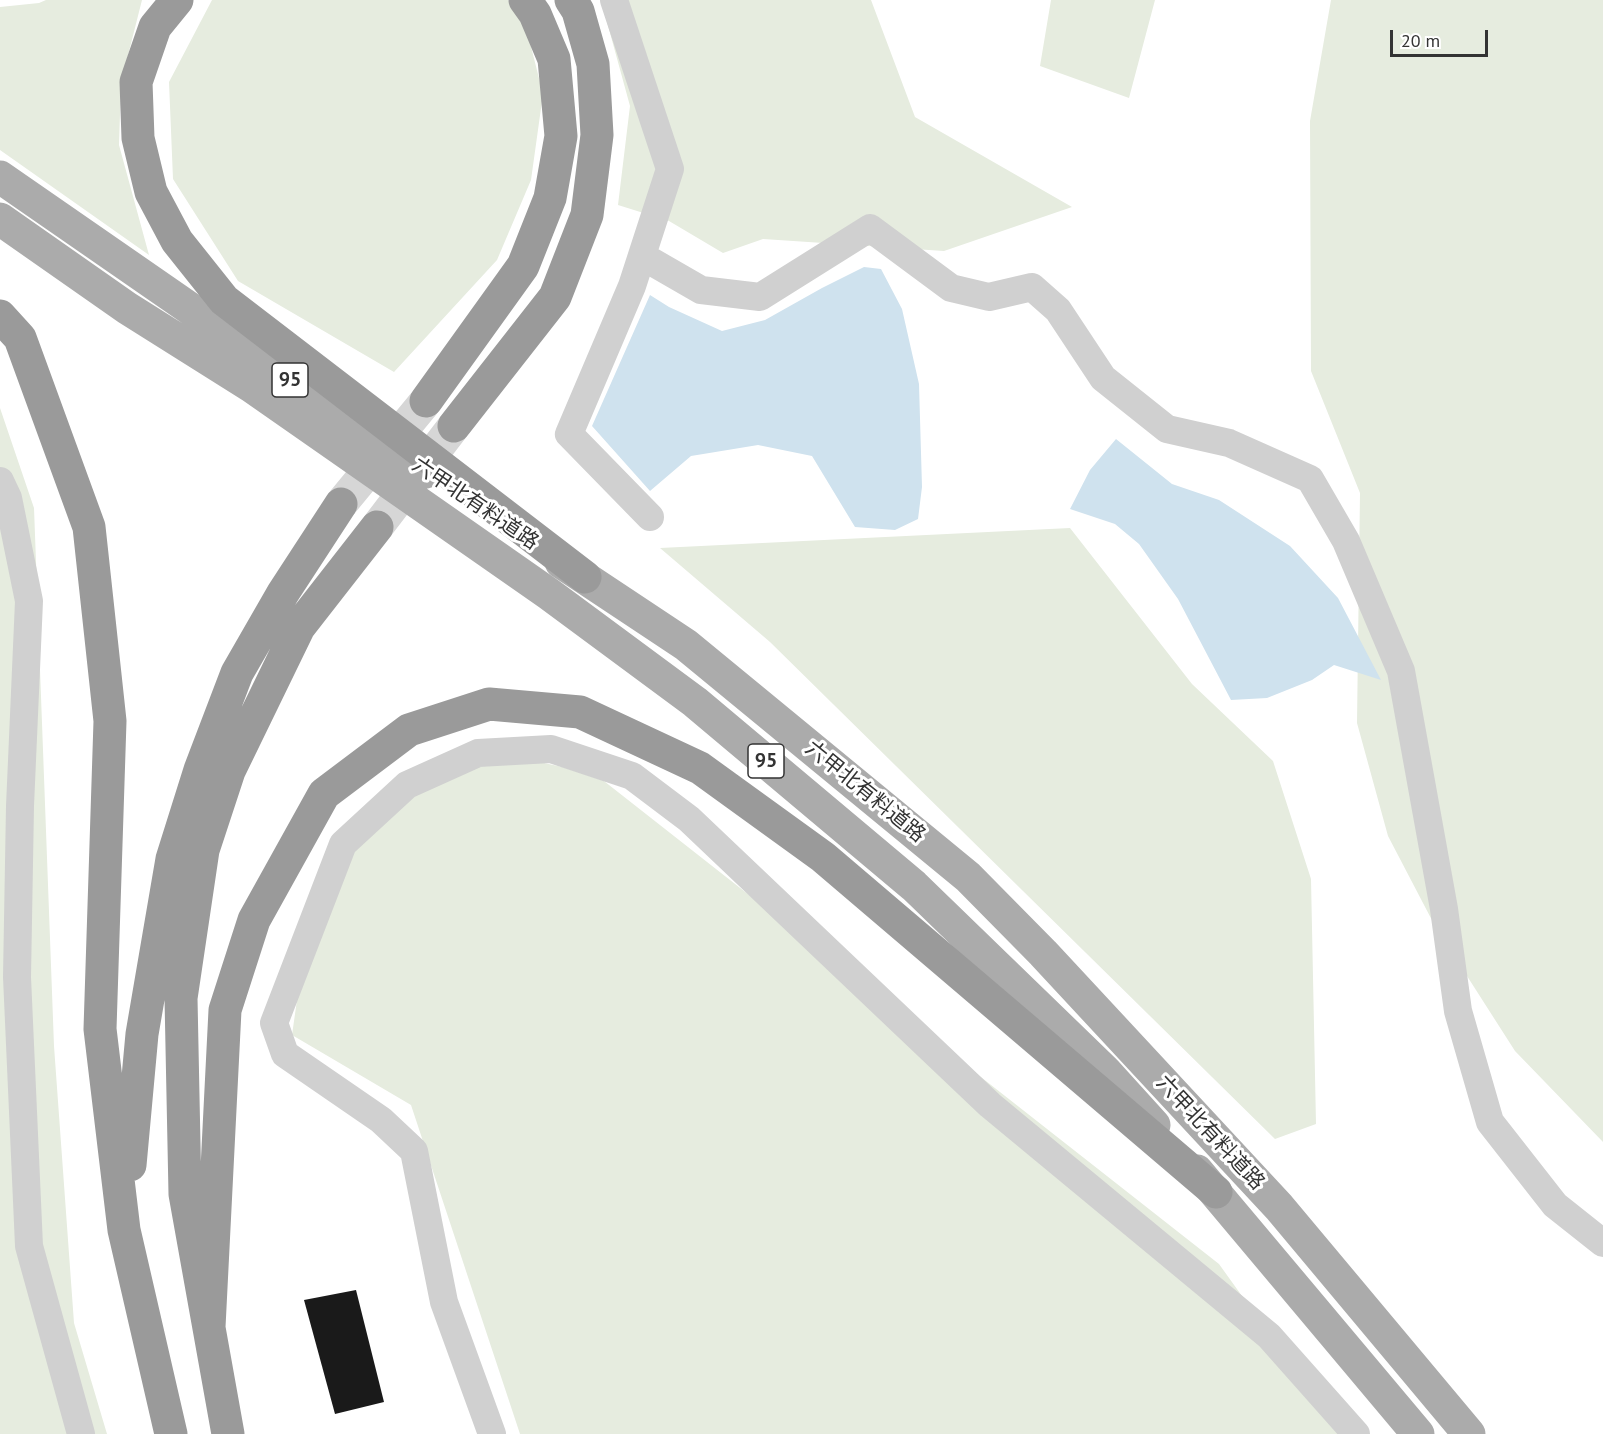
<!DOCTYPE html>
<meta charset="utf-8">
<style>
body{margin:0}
#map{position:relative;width:1603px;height:1434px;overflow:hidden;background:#fff;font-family:"PT Sans",sans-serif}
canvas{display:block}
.scale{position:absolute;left:1390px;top:30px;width:98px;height:27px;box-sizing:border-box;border:3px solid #333;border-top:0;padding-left:8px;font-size:18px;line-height:21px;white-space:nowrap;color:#333;-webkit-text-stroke:4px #fff;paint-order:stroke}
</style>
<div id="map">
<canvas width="1603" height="1434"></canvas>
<div class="scale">20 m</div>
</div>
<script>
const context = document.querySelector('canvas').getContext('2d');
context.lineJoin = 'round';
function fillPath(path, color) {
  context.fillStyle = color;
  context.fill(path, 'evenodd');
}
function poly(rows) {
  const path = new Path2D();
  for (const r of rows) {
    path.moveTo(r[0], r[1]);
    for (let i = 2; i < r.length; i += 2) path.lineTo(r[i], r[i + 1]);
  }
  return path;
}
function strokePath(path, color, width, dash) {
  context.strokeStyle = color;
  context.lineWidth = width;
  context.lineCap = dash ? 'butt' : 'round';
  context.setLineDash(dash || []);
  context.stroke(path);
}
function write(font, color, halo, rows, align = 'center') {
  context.font = font + ' "PT Sans","Noto Sans JP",sans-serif';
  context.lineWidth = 6;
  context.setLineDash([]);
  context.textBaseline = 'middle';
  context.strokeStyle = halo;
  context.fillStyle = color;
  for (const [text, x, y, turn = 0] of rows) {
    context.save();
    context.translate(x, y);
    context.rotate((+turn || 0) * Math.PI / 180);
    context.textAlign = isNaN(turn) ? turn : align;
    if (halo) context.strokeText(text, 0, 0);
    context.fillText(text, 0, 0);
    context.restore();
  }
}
fillPath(poly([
 [46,0,142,0,121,83,119,145,149,255,0,150,0,7,39,3],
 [212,0,508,0,524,19,543,94,531,180,497,260,394,372,238,281,173,179,169,82],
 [601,0,871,0,915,117,1072,207,944,251,763,239,723,253,669,221,618,205,630,106],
 [1051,0,1155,0,1129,98,1040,66],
 [1331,0,1603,0,1603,1142,1515,1051,1435,926,1388,836,1357,723,1360,493,1311,371,1310,121],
 [0,408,34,508,54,1046,74,1323,107,1434,0,1434],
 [1070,528,1192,684,1273,761,1311,879,1316,1124,1275,1139,770,642,660,548],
 [493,752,595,774,1219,1264,1341,1434,520,1434,411,1105,292,1035,312,895,369,818]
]), '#e6ecdf');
fillPath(poly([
 [864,267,881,269,902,309,919,384,922,487,918,519,895,530,855,527,812,456,758,445,691,456,650,491,592,426,650,295,669,307,722,331,765,320,822,288],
 [1116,439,1172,484,1219,500,1290,546,1338,598,1381,680,1334,665,1312,680,1267,698,1231,700,1178,599,1139,544,1115,524,1070,509,1090,470]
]), '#cfe2ee');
fillPath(poly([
 [356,1290,384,1402,335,1414,304,1300]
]), '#1a1a1a');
strokePath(poly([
 [341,504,426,401],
 [377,527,454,426]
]), '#d6d6d6', 33, [33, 16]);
strokePath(poly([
 [614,0,670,169,632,286,569,434,650,517],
 [642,256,701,290,760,297,870,228,951,288,989,297,1032,287,1058,310,1103,378,1167,429,1229,443,1310,479,1346,541,1401,671,1444,909,1458,1011,1490,1122,1555,1205,1603,1243],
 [0,481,8,498,29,601,20,806,17,977,29,1246,81,1434],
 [492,1434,444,1302,414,1151,381,1120,285,1054,274,1023,343,844,407,785,478,753,551,749,632,776,689,819,990,1105,1269,1336,1356,1434]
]), '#d0d0d0', 28);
strokePath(poly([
 [0,177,426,472],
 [0,219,127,308,251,386,549,594,695,702,914,886,1105,1071,1154,1125],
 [561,562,686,645,968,877,1043,953,1279,1207,1469,1434],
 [1197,1171,1418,1434]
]), '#ababab', 33);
strokePath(poly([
 [177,0,155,27,136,82,138,138,151,192,177,241,224,300,585,577],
 [0,316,20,338,89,527,110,721,100,1029,124,1230,171,1434],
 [426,401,523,266,550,198,561,136,554,59,535,14,525,0],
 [454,426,555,297,587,215,597,135,593,64,578,11,571,0],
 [130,1165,142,1034,172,859,200,770,237,673,283,593,341,504],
 [209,1327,225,1010,254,920,324,794,409,730,489,704,580,712,700,768,823,857,1216,1192],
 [228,1434,185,1194,181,998,203,850,229,771,299,627,377,527]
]), '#9a9a9a', 33);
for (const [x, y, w] of [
 [290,380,36],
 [766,761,36]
]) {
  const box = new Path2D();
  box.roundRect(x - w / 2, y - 17, w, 34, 4.5);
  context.fillStyle = '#fff';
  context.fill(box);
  strokePath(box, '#333', 1.5);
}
write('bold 20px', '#333', null, [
 ["95",290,380],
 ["95",766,761]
]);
write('21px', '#333', '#fff', [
 ["六甲北有料道路",475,504,34],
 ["六甲北有料道路",865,792,39],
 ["六甲北有料道路",1210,1133,47]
]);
</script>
